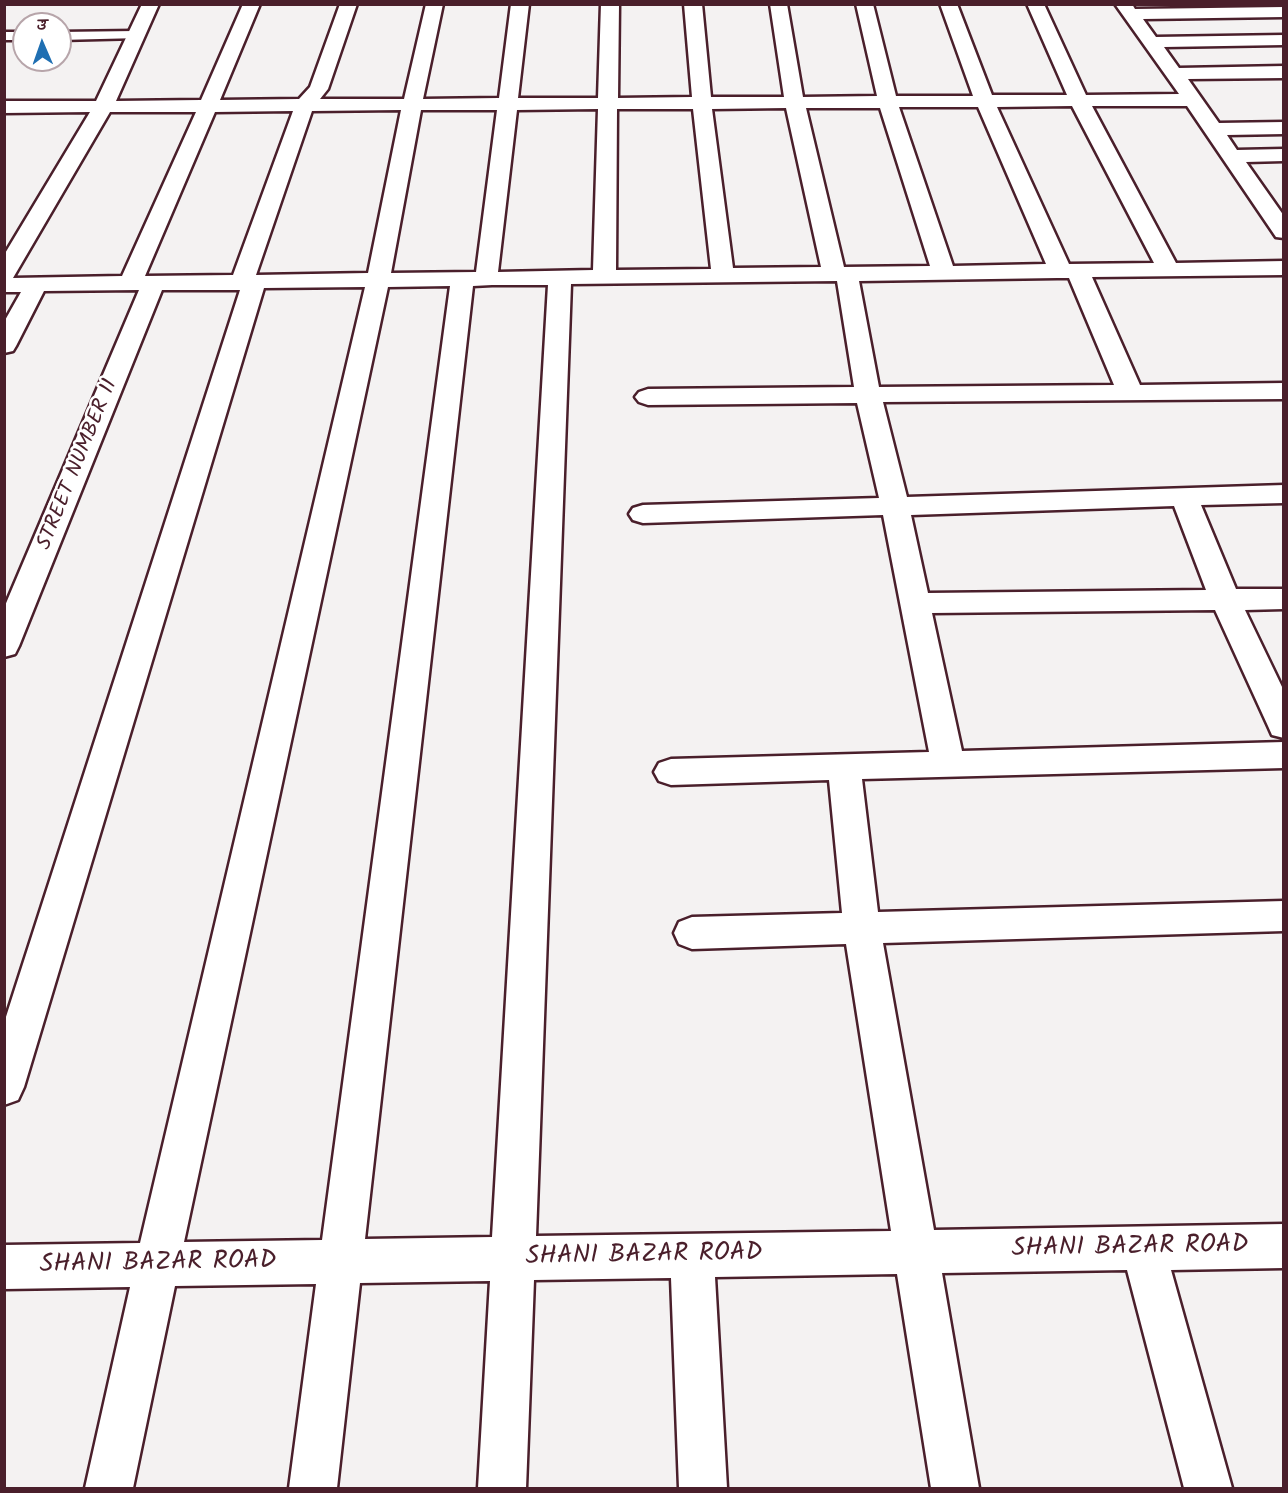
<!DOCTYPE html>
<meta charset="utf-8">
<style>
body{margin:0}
#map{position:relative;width:1288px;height:1493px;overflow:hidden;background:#f4f2f2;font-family:Kalam,"Playpen Sans Deva",sans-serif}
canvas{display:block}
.frame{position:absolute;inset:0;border:6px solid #4a1f2b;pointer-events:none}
.north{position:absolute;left:12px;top:12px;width:60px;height:60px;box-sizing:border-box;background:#fff;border:2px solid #b7a5aa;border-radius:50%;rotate:358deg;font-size:16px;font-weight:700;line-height:24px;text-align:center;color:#4a1f2b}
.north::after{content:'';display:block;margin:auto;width:21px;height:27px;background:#1f6fb2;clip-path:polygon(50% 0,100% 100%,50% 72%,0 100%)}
</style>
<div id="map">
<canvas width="1288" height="1493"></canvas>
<div class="frame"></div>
<div class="north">उ</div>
</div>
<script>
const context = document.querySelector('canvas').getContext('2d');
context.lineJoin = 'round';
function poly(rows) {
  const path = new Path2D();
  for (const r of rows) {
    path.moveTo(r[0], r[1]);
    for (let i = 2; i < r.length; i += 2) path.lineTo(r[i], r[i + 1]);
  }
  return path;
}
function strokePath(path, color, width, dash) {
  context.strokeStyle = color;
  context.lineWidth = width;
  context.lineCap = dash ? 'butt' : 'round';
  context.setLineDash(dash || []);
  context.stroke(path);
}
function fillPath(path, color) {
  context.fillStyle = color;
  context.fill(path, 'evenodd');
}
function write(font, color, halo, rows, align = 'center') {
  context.font = font + ' Kalam,sans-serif';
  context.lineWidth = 5;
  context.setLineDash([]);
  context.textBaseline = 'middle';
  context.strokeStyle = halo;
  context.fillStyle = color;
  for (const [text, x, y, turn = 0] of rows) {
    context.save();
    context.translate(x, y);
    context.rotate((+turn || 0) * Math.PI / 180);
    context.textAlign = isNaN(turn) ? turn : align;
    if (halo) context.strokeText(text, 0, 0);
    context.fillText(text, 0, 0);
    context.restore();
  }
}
const lane = poly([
 [135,31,142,35,140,38,60,40,60,32,135,31],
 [4,32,24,32,24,40,4,40,4,32]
]);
const street = poly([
 [142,4,159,4,116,101,201,100,243,4,260,4,220,100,299,99,310,87,340,4,357,4,328,89,320,99,404,99,426,4,443,4,423,99,499,98,511,4,529,4,518,98,598,98,601,4,619,4,618,98,692,97,684,4,702,4,711,97,784,97,770,4,787,4,803,97,877,96,856,4,873,4,896,96,973,96,940,4,957,4,992,95,1067,95,1027,4,1044,4,1086,95,1179,94,1115,4,1132,4,1135,9,1284,7,1284,17,1143,19,1156,37,1284,35,1284,45,1164,47,1179,68,1284,66,1284,78,1188,79,1219,123,1284,122,1284,134,1227,135,1237,150,1284,149,1284,161,1246,162,1284,216,1284,238,1276,237,1187,106,1092,106,1176,263,1284,261,1284,275,1092,277,1140,385,1284,383,1284,399,883,402,907,497,1284,485,1284,503,1201,505,1236,589,1284,589,1284,609,1245,610,1284,691,1284,738,1272,735,1268,726,1215,610,932,613,962,751,1284,742,1284,768,862,779,878,912,1284,901,1284,931,883,943,934,1230,1284,1224,1284,1268,1171,1270,1232,1488,1184,1488,1127,1270,942,1273,979,1488,931,1488,897,1274,715,1277,727,1488,679,1488,671,1278,534,1280,526,1488,478,1488,490,1281,360,1283,337,1488,289,1488,316,1284,175,1286,133,1488,85,1488,130,1287,4,1289,4,1245,140,1243,365,287,264,288,24,1087,18,1100,4,1105,4,1023,240,290,162,290,19,646,15,654,4,657,4,608,139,290,44,291,16,346,13,351,4,353,4,322,21,292,4,292,4,255,90,112,4,113,4,101,96,101,142,4],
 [1072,106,1154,263,1069,264,997,107,1072,106],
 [899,107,978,107,1046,264,953,266,899,107],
 [786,108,821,267,733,268,712,109,786,108],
 [806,108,880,108,930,266,844,267,806,108],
 [598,109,593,270,498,272,517,110,598,109],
 [617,109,693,109,711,269,616,270,617,109],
 [401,110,368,273,256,275,312,111,401,110],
 [421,110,497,110,476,272,391,273,421,110],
 [293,111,233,275,145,276,215,112,293,111],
 [110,112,196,112,122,276,13,278,110,112],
 [1057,278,1069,278,1114,385,879,387,859,281,1057,278],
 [837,281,854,387,648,389,639,392,635,397,639,402,648,405,857,403,879,498,643,505,633,508,629,514,633,520,643,523,883,515,929,752,671,759,659,763,654,772,659,781,671,785,829,780,842,913,692,917,679,922,674,933,679,944,692,949,846,944,891,1231,536,1236,571,284,837,281],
 [492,285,548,285,492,1237,365,1239,473,286,492,285],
 [450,286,322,1240,184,1242,388,287,450,286],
 [1174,506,1206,590,928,593,911,515,1174,506]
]);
strokePath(lane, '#4a1f2b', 5);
strokePath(street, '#4a1f2b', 5);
fillPath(lane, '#fff');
fillPath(street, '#fff');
write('21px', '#4a1f2b', '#fff', [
 ["STREET NUMBER 11",79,465,-68]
]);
write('26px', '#4a1f2b', '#fff', [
 ["SHANI BAZAR ROAD",1130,1249,-1],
 ["SHANI BAZAR ROAD",644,1257,-1],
 ["SHANI BAZAR ROAD",158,1265,-1]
]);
</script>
